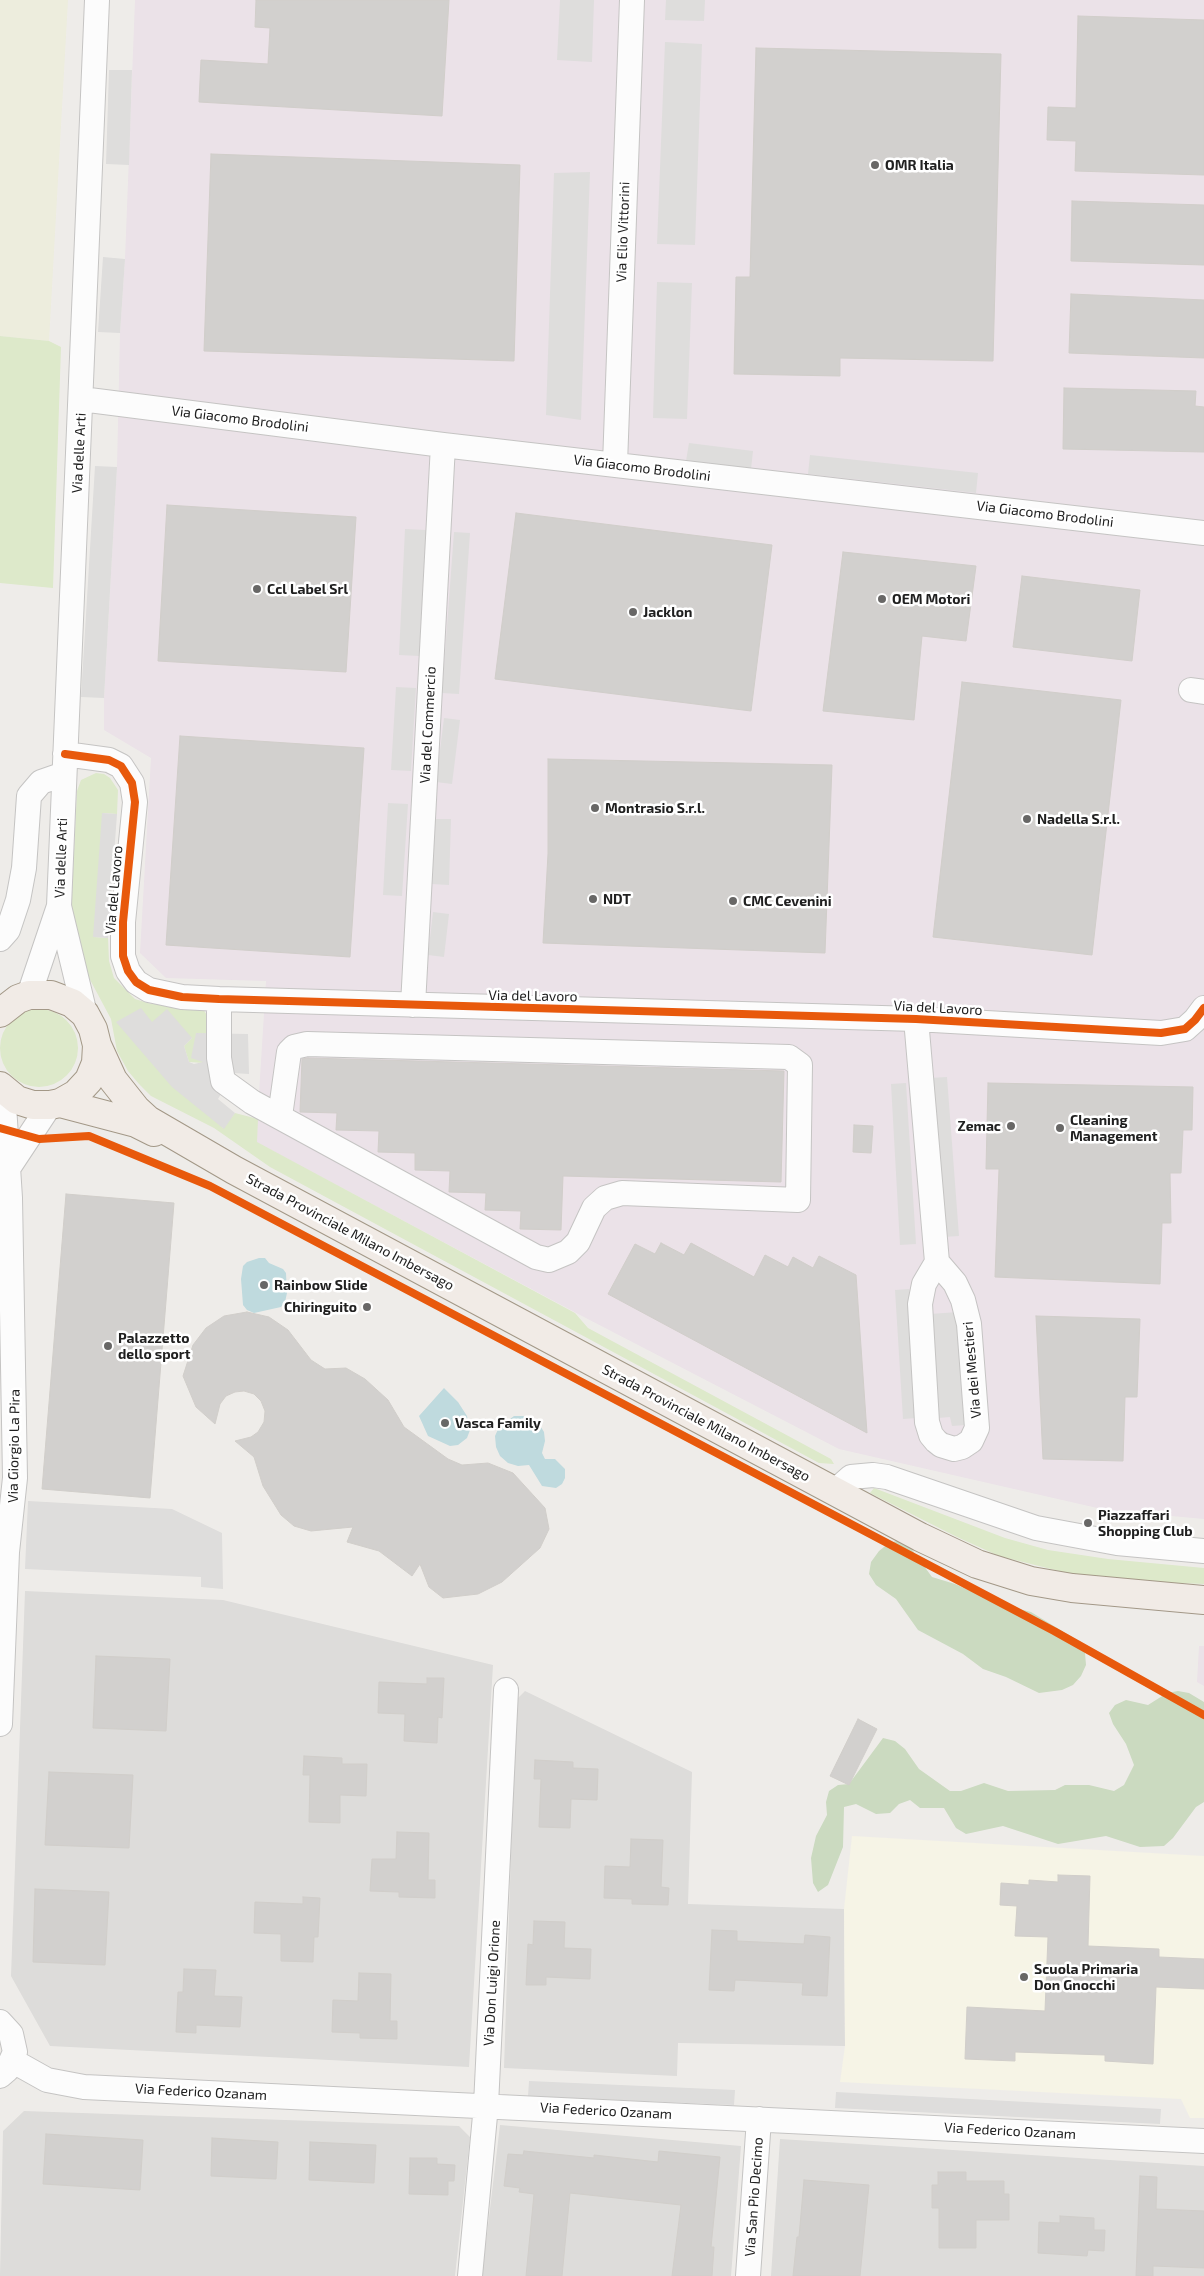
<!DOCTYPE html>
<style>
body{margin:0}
canvas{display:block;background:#eeece9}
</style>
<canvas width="1204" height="2276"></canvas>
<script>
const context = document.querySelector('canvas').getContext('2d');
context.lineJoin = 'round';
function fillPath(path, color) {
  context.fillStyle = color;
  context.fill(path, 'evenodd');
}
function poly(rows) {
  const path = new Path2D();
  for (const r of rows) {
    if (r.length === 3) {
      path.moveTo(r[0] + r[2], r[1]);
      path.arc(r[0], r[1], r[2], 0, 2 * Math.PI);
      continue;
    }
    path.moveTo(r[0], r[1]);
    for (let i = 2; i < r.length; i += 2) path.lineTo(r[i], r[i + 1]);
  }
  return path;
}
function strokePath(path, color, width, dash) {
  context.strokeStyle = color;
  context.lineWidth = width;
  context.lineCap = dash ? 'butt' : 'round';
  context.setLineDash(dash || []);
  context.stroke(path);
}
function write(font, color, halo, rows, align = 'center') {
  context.font = font + ' "Exo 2",sans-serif';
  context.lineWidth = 5;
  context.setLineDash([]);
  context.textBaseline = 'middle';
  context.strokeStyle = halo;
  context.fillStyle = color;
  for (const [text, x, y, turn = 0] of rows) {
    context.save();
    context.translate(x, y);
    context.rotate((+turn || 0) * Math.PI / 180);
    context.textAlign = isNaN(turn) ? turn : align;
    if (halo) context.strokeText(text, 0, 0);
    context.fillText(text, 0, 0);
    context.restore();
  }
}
fillPath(poly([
 [25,1591,223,1600,493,1665,469,2067,50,2046,11,1976],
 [525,1691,692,1772,688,1904,844,1909,845,2046,678,2043,677,2076,504,2068,516,1700],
 [24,2111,459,2126,470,2137,455,2276,0,2276,3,2131],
 [500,2125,741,2146,731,2276,482,2276],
 [780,2139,1204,2166,1204,2276,771,2276]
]), '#dddcda');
fillPath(poly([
 [135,0,1204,0,1204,1519,1106,1510,839,1449,582,1316,256,1142,266,981,166,978,140,953,151,758,104,730,104,698,117,467,120,333,125,259],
 [1199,1646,1204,1646,1204,1686,1197,1682]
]), '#ebe2e8');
fillPath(poly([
 [852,1836,1204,1856,1204,2118,1190,2118,1181,2099,840,2082,845,2046,844,1909]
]), '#f6f4e6');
fillPath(poly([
 [0,0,68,0,49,341,0,336]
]), '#ededdd');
fillPath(poly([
 [0,336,49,341,61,347,53,588,0,583],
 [96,773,104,774,110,778,118,790,117,814,103,813,94,937,108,938,109,961,114,978,135,999,151,1004,197,1006,203,1009,210,1020,207,1034,196,1033,204,1063,189,1062,184,1046,192,1038,152,1022,223,1128,235,1113,258,1119,257,1142,575,1313,588,1328,831,1459,834,1464,819,1463,270,1167,214,1128,151,1096,139,1084,128,1071,117,1051,111,1019,80,961,71,915,77,791,81,780],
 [39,1048,39],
 [874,1488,1005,1538,1048,1550,1108,1559,1204,1568,1204,1584,1125,1581,1071,1574,999,1556,957,1537,870,1493]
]), '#dde9ca');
fillPath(poly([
 [901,1540,910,1547,932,1577,955,1584,977,1594,999,1598,1019,1609,1031,1612,1080,1642,1085,1653,1086,1665,1081,1676,1073,1685,1062,1690,1039,1693,1006,1677,983,1669,963,1654,918,1630,896,1599,876,1585,869,1574,871,1562,879,1551,889,1543],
 [1178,1691,1189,1693,1204,1702,1204,1802,1196,1807,1173,1838,1164,1846,1140,1847,1106,1836,1058,1844,1003,1826,966,1834,956,1828,944,1808,920,1808,910,1800,899,1804,890,1813,876,1814,856,1804,844,1807,843,1847,828,1885,818,1892,813,1883,811,1858,816,1836,827,1815,826,1802,829,1791,838,1785,849,1784,883,1738,895,1741,905,1749,919,1769,950,1791,961,1791,984,1783,1008,1791,1055,1790,1065,1785,1089,1785,1114,1791,1124,1785,1134,1765,1126,1744,1113,1724,1109,1713,1115,1705,1126,1700,1148,1705,1167,1693]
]), '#cbdac0');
fillPath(poly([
 [560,0,594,0,592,62,557,60],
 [666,0,705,0,704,21,665,20],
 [665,42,702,44,695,245,657,244],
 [109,70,132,70,129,165,106,164],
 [590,172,581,420,546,415,554,173],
 [103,257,125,259,120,333,98,332],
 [657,282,692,283,687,419,653,418],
 [689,443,753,451,751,469,686,461],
 [810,455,978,473,976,493,808,474],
 [95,466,117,467,104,698,81,697],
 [405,529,426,530,419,656,399,655],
 [454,532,470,533,459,694,442,693],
 [396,687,416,688,411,771,391,770],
 [444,718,460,720,452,784,436,782],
 [388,803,408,804,402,896,383,895],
 [102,813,117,814,108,938,93,937],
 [434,819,451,819,449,885,432,884],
 [433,912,449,914,444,957,428,955],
 [141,1008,152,1022,167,1009,192,1038,184,1046,189,1062,194,1064,203,1062,191,1058,196,1033,248,1034,249,1074,233,1073,218,1099,235,1113,224,1129,172,1087,116,1022],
 [947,1077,959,1236,942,1237,930,1078],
 [906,1083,916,1244,900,1245,891,1084],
 [909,1289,917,1418,903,1419,895,1290],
 [958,1312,966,1425,952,1426,950,1417,938,1418,930,1314],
 [28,1501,172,1509,222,1533,223,1589,201,1587,201,1577,25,1569],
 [529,2081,735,2090,734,2105,528,2096],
 [836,2092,1161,2109,1160,2124,835,2108]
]), '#dedddc');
fillPath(poly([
 [259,1258,265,1258,269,1263,283,1269,286,1273,287,1293,285,1302,281,1307,254,1313,247,1310,243,1305,241,1279,243,1266,247,1262],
 [444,1388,458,1402,467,1416,470,1430,467,1438,458,1445,450,1446,428,1436,419,1416],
 [514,1416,523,1416,531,1418,539,1424,544,1432,545,1441,542,1453,545,1459,555,1459,565,1469,565,1478,562,1484,556,1488,542,1486,529,1465,518,1466,508,1463,500,1456,496,1447,495,1436,499,1427]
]), '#bfdade');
const building = poly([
 [256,0,449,0,442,116,199,102,201,60,268,64,270,28,255,27,256,0],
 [1078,16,1204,20,1204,175,1075,171,1076,141,1047,140,1048,107,1076,108,1078,16],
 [756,48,1001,54,993,361,840,358,840,376,734,374,736,277,750,277,756,48],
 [211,154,520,165,514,361,204,351,211,154],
 [1072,201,1204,205,1204,265,1071,261,1072,201],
 [1071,294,1204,300,1204,358,1069,353,1071,294],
 [1064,388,1196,391,1195,406,1204,407,1204,452,1063,449,1064,388],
 [167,505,356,517,346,672,158,661,167,505],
 [516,513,772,545,751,711,495,679,516,513],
 [843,552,976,566,966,641,922,636,914,720,823,711,843,552],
 [1022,576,1140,590,1132,661,1013,647,1022,576],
 [962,682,1121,700,1092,955,933,937,962,682],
 [180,736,364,748,350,957,166,945,180,736],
 [548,759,832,765,825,953,543,943,548,854,548,759],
 [308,1058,784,1071,781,1182,563,1176,561,1230,520,1229,521,1211,485,1210,486,1193,449,1192,450,1171,415,1170,415,1153,378,1152,379,1131,336,1130,337,1113,300,1112,302,1059,308,1058],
 [988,1083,1193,1087,1192,1130,1183,1130,1181,1173,1170,1173,1171,1223,1162,1223,1160,1284,995,1277,999,1169,986,1169,988,1083],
 [854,1125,873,1126,871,1153,853,1152,854,1125],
 [66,1194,174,1203,150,1498,42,1489,66,1194],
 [661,1243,684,1255,691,1243,754,1277,765,1255,788,1267,793,1257,813,1268,819,1256,856,1275,867,1433,608,1294,635,1244,655,1254,661,1243],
 [247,1312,269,1317,288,1330,311,1360,325,1369,346,1368,365,1379,388,1400,404,1427,448,1459,462,1465,488,1463,513,1473,545,1508,549,1529,540,1548,502,1582,478,1594,443,1598,429,1587,420,1564,412,1576,379,1551,347,1542,353,1527,311,1531,294,1526,281,1515,263,1486,254,1457,235,1441,251,1437,258,1432,264,1422,265,1411,261,1401,254,1394,244,1391,235,1392,226,1396,220,1404,215,1424,196,1407,183,1376,193,1345,206,1328,224,1316,247,1312],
 [1036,1316,1140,1319,1137,1397,1125,1397,1123,1461,1043,1459,1036,1316],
 [96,1656,170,1659,166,1731,93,1728,96,1656],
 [427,1678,444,1678,442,1718,438,1717,437,1743,404,1741,405,1714,378,1713,379,1682,427,1684,427,1678],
 [858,1719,877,1729,849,1785,830,1776,858,1719],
 [304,1756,342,1758,342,1764,367,1764,366,1796,340,1795,340,1823,309,1822,310,1775,303,1775,304,1756],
 [535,1760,573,1762,573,1768,598,1769,597,1800,571,1799,570,1828,539,1827,541,1779,534,1779,535,1760],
 [49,1772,133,1775,129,1848,45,1845,49,1772],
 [397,1832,429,1833,428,1880,435,1880,435,1898,399,1897,399,1892,370,1891,372,1859,396,1859,397,1832],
 [631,1839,663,1840,661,1887,669,1888,668,1905,632,1904,632,1899,604,1898,605,1866,630,1867,631,1839],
 [1058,1875,1090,1876,1088,1946,1159,1949,1159,1957,1204,1959,1204,1989,1156,1987,1153,2064,1105,2061,1105,2055,1015,2052,1015,2061,965,2059,967,2007,1045,2011,1048,1937,1015,1936,1017,1906,1000,1905,1001,1883,1029,1885,1029,1880,1058,1882,1058,1875],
 [35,1889,109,1892,105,1965,33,1962,35,1889],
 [303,1897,320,1898,318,1937,314,1937,313,1962,281,1961,281,1934,254,1933,255,1902,303,1904,303,1897],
 [534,1921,565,1922,564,1948,591,1949,590,1979,546,1977,546,1985,526,1985,528,1944,533,1945,534,1921],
 [712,1930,737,1931,737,1941,804,1944,805,1935,830,1937,827,1996,802,1995,803,1983,735,1980,734,1991,709,1990,712,1930],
 [184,1969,216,1970,214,1996,242,1997,240,2027,196,2025,196,2033,176,2032,178,1992,183,1992,184,1969],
 [359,1973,391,1974,390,2021,397,2021,397,2039,360,2038,360,2033,332,2032,333,2000,358,2001,359,1973],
 [46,2134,143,2140,140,2190,43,2184,46,2134],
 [212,2138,278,2142,276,2179,211,2176,212,2138],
 [310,2142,376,2145,374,2183,309,2180,310,2142],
 [524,2151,594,2158,594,2155,658,2162,659,2151,720,2157,711,2247,714,2247,712,2276,672,2276,681,2205,570,2193,562,2276,526,2276,534,2194,519,2192,520,2188,504,2186,508,2154,523,2155,524,2151],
 [410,2158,437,2158,437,2164,455,2165,454,2181,448,2181,448,2195,409,2194,410,2158],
 [938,2172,966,2172,966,2181,1004,2181,1004,2194,1009,2194,1009,2220,976,2220,976,2248,939,2248,939,2208,932,2208,932,2185,938,2185,938,2172],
 [1140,2176,1157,2177,1156,2209,1204,2211,1204,2268,1153,2266,1153,2276,1136,2276,1140,2176],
 [804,2180,869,2185,860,2276,793,2276,797,2237,799,2237,804,2180],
 [1060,2216,1094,2218,1094,2230,1105,2230,1104,2251,1088,2250,1087,2256,1038,2253,1039,2222,1060,2223,1060,2216]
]);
fillPath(building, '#d2d0ce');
strokePath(building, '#d1ceca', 1);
const minor = poly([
 [81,399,443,445,1204,533],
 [615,464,632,0],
 [1191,690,1204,692],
 [65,754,109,760,121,766,132,783,135,802,123,922,123,956,128,971,136,982,149,990,182,997,219,999,916,1019,1161,1033,1185,1029,1195,1020,1204,1008],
 [0,939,8,930,18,900,24,868,29,796,41,782,64,774],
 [29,995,59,906],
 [219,999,219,1058,223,1081,252,1102,536,1257,549,1260,568,1252,578,1242,594,1208,605,1198,622,1193,798,1200,800,1065,789,1057,307,1044,294,1047,289,1052,280,1116],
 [413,1005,443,445],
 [85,1014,59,906,97,0],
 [916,1019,937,1262,955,1283,963,1300,969,1324,977,1428,971,1441,962,1447,954,1449,941,1445,936,1441,931,1435,927,1422,920,1304,924,1284,937,1262],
 [9,1167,50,1105],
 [834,1492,851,1477,873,1475,887,1477,1036,1528,1117,1543,1204,1551],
 [0,1724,7,1552,15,1478,10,1198,3,1090],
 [0,2022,11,2034,15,2052,7,2070,0,2076],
 [13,2061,47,2080,84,2087,1204,2141],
 [470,2276,486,2105,506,1690],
 [748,2276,759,2119]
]);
const major = poly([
 [0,1013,18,999,29,995,51,995,72,1003,85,1014,93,1029,97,1045,96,1063,89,1080,76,1094,60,1103,50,1105,33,1105,17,1100,0,1086],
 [97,1045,113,1080,136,1109,148,1120,234,1170,920,1537,977,1564,1031,1581,1072,1588,1204,1600],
 [60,1103,136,1123,154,1132]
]);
strokePath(minor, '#c5c4c3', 26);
strokePath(major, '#a39887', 30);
strokePath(minor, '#fcfcfc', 24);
strokePath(major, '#f1ebe6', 28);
strokePath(poly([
 [65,754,109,760,121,766,132,783,135,802,123,922,123,956,128,971,136,982,149,990,182,997,219,999,916,1019,1161,1033,1185,1029,1195,1020,1204,1008],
 [0,1128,39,1139,89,1136,210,1186,1054,1631,1204,1715]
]), '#e8590c', 8);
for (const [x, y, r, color] of [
 [875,165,5,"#686766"],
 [257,589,5,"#686766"],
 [882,599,5,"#686766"],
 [633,612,5,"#686766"],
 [595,808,5,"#686766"],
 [1027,819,5,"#686766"],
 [593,899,5,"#686766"],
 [733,901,5,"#686766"],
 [1011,1126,5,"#686766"],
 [1060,1128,5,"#686766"],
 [264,1285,5,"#686766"],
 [367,1307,5,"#686766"],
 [108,1346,5,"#686766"],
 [445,1423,5,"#686766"],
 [1088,1523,5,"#686766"],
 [1024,1977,5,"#686766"]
]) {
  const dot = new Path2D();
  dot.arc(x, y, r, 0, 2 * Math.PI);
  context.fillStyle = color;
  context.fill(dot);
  strokePath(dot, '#fff', 2);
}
write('bold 14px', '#202020', '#fff', [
 ["OMR Italia",885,165],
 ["Ccl Label Srl",267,589],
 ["OEM Motori",892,599],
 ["Jacklon",643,612],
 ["Montrasio S.r.l.",605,808],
 ["Nadella S.r.l.",1037,819],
 ["NDT",603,899],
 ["CMC Cevenini",743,901],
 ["Cleaning",1070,1120],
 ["Management",1070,1136],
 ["Zemac",1001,1126,"right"],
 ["Rainbow Slide",274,1285],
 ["Chiringuito",357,1307,"right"],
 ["Palazzetto",118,1338],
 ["dello sport",118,1354],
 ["Vasca Family",455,1423],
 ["Piazzaffari",1098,1515],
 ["Shopping Club",1098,1531],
 ["Scuola Primaria",1034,1969],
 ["Don Gnocchi",1034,1985]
], 'left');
write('14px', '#202020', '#fff', [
 ["Via Elio Vittorini",623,232,-88],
 ["Via Giacomo Brodolini",240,419,7],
 ["Via delle Arti",79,453,-87],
 ["Via Giacomo Brodolini",642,468,7],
 ["Via Giacomo Brodolini",1045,514,7],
 ["Via del Commercio",428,725,-87],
 ["Via delle Arti",61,858,-88],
 ["Via del Lavoro",114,890,-85],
 ["Via del Lavoro",533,996,1],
 ["Via del Lavoro",938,1008,3],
 ["Strada Provinciale Milano Imbersago",350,1232,28],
 ["Via dei Mestieri",972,1370,-95],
 ["Strada Provinciale Milano Imbersago",706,1423,28],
 ["Via Giorgio La Pira",14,1446,-89],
 ["Via Don Luigi Orione",492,1983,-87],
 ["Via Federico Ozanam",201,2092,3],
 ["Via Federico Ozanam",606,2111,3],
 ["Via Federico Ozanam",1010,2131,3],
 ["Via San Pio Decimo",754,2197,-86]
]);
</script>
